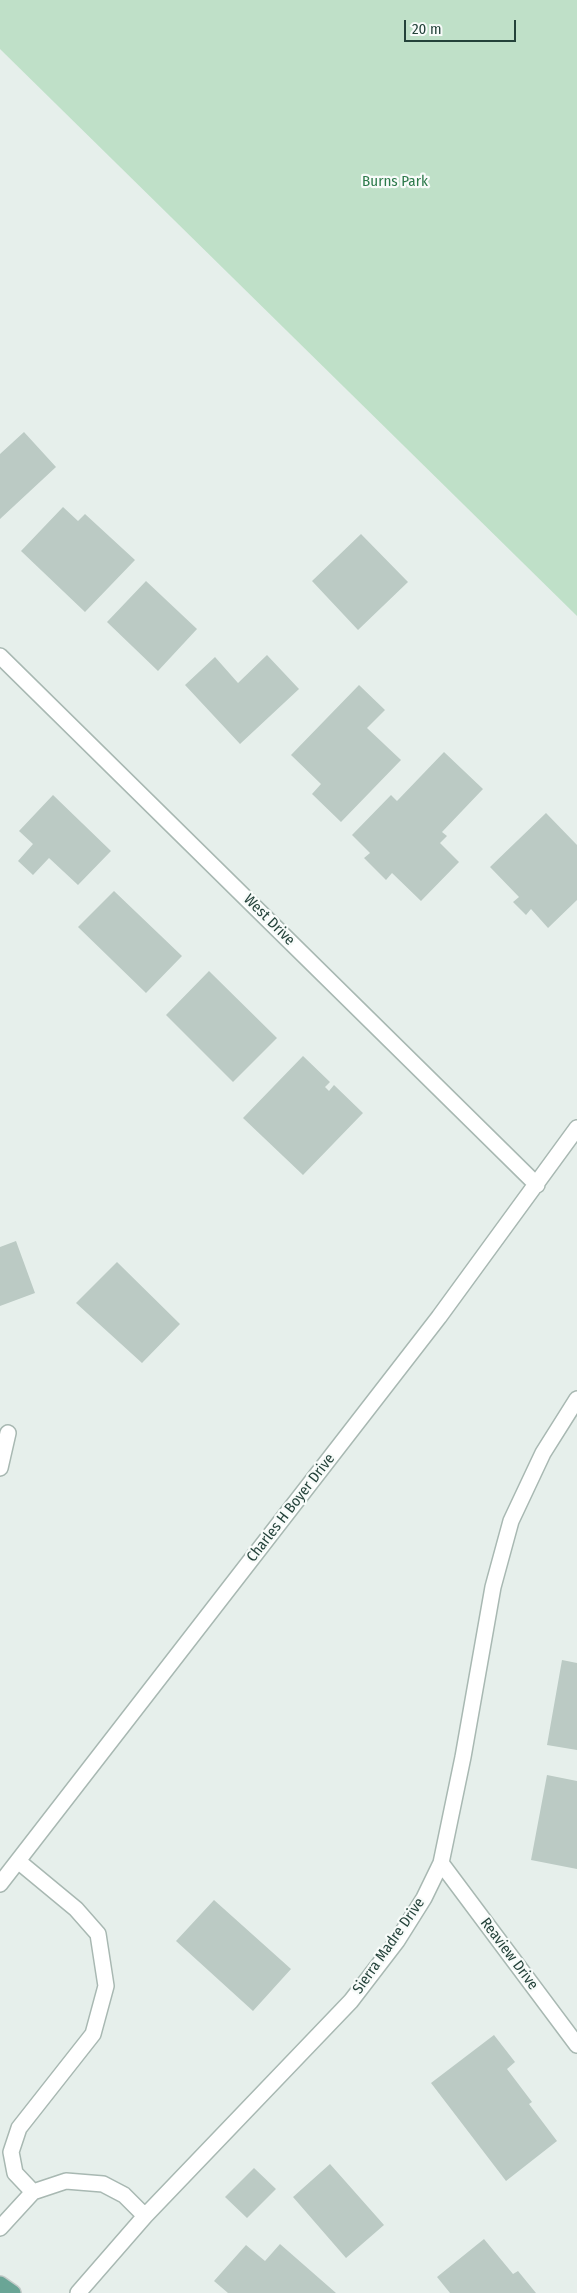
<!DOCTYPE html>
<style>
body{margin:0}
#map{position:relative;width:577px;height:2293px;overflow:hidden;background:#e6efeb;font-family:"Fira Sans Condensed",sans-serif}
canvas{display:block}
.scale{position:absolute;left:404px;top:20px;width:112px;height:22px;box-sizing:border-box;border:2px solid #24423a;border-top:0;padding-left:6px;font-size:15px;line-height:18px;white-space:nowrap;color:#24423a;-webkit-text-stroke:4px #f7fbf9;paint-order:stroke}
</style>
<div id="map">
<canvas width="577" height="2293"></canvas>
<div class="scale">20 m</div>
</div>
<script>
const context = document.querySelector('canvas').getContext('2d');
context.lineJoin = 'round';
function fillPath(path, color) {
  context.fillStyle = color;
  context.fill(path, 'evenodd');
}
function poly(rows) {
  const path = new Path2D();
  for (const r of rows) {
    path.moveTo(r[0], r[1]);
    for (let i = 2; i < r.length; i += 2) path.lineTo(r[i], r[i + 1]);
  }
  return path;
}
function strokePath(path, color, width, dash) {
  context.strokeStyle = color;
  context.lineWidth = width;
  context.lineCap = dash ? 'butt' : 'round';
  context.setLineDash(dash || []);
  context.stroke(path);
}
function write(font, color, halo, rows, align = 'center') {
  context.font = font + ' "Fira Sans Condensed",sans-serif';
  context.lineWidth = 4.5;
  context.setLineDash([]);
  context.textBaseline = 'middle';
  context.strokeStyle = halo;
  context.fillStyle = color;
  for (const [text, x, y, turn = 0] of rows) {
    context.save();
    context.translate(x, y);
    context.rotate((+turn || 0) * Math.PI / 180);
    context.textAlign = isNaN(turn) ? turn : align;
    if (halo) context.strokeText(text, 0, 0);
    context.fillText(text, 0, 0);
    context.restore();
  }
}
fillPath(poly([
 [0,0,577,0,577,616,0,49]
]), '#bfe0c8');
fillPath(poly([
 [24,432,56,467,0,519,0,454],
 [63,507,78,521,85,514,135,560,85,612,21,551],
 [361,534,408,582,358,630,312,581],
 [146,581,197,629,158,671,107,622],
 [267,655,299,689,240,744,185,685,215,657,238,683],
 [359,685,385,710,367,728,401,760,341,822,312,794,321,784,291,755],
 [444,752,483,789,442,832,447,836,440,843,459,862,421,901,392,873,386,880,364,858,370,853,352,835,391,795,397,801],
 [53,795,111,851,78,885,49,858,33,875,18,861,33,844,19,831],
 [546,813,577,845,577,900,548,928,531,909,526,915,513,902,519,897,490,867],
 [114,891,182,956,146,993,78,927],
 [209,971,277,1038,233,1082,166,1015],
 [303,1056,330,1082,325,1087,329,1091,334,1085,363,1113,303,1175,243,1118],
 [16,1241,35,1293,0,1306,0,1247],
 [117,1262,180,1324,142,1363,76,1303],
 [562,1660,577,1663,577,1750,547,1745],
 [547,1775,577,1781,577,1869,531,1860],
 [214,1900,291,1969,253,2011,176,1941],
 [494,2035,515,2062,507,2069,532,2102,529,2104,557,2141,506,2181,431,2083],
 [330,2164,384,2225,346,2258,293,2197],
 [254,2168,276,2189,247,2218,225,2197],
 [484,2239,513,2274,518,2271,536,2293,450,2293,437,2277],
 [280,2244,336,2293,228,2293,214,2281,246,2245,265,2261]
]), '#bbcac4');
const minor = poly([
 [0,656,537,1185],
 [0,1468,8,1433],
 [18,1861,76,1909,98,1934,106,1986,93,2034,19,2128,11,2152,15,2173,33,2192],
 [441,1863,577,2045],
 [0,1884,439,1317,577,1128],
 [0,2228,33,2192,66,2181,103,2184,124,2195,145,2216],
 [78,2293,145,2216,351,2001,397,1941,424,1898,441,1863,463,1757,493,1587,511,1521,543,1453,577,1399]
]);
const major = poly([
 [0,2284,13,2293]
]);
strokePath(minor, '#a8b8b2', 18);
strokePath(major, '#c2cac8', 18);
strokePath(minor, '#fff', 15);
strokePath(major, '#6aa596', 15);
write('15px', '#2d7a4b', '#f7fbf9', [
 ["Burns Park",395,182]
]);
write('15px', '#24423a', '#f7fbf9', [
 ["West Drive",269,920,45],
 ["Charles H Boyer Drive",291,1508,-52],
 ["Sierra Madre Drive",389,1946,-55],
 ["Reaview Drive",509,1954,53]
]);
</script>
